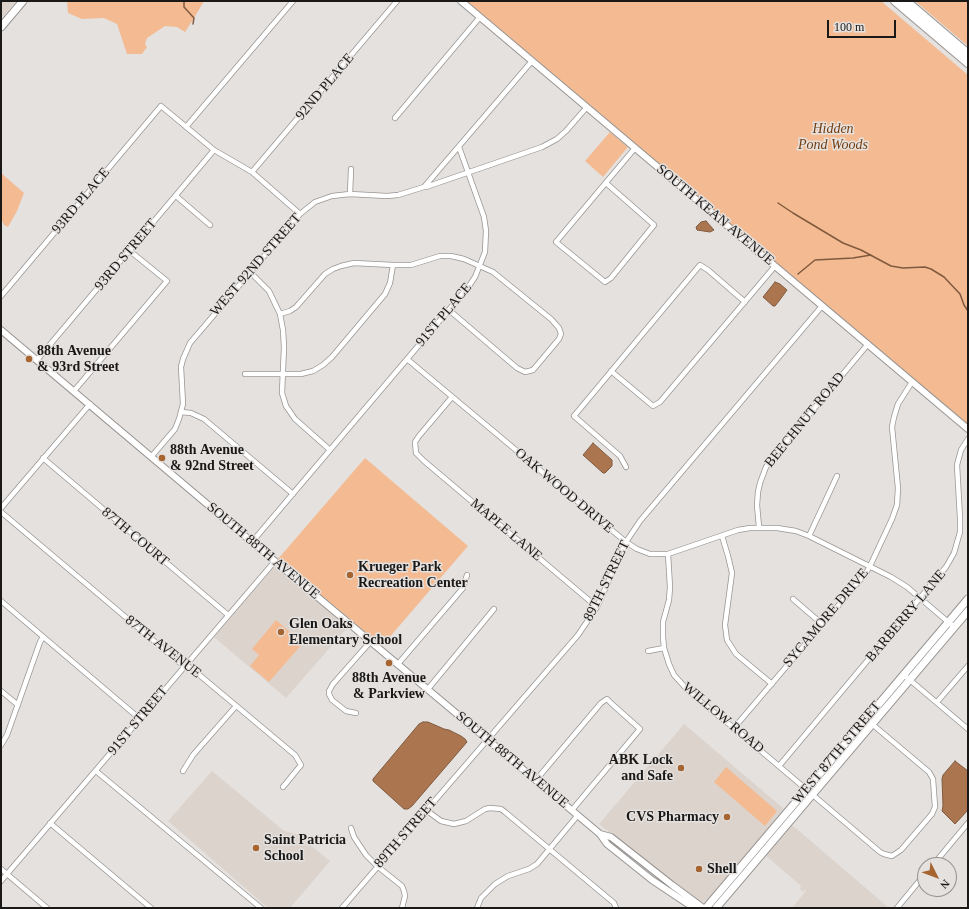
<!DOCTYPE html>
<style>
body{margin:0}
#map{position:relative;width:969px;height:909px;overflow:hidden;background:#e4e1df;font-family:"Times New Roman",serif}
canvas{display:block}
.frame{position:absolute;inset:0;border:2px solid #1a1918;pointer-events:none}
.north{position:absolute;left:917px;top:857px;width:40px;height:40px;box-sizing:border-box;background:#e4e1df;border:1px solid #93918f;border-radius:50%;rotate:132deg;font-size:11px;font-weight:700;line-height:16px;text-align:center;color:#1a1918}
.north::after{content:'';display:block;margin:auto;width:14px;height:18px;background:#a66430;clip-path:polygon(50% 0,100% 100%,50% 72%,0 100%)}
.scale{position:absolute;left:827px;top:20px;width:69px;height:18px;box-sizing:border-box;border:2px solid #1a1918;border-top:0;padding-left:5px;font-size:12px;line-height:14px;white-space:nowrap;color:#1a1918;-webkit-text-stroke:3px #e4e1df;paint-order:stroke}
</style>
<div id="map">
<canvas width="969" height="909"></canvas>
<div class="frame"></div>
<div class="north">N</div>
<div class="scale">100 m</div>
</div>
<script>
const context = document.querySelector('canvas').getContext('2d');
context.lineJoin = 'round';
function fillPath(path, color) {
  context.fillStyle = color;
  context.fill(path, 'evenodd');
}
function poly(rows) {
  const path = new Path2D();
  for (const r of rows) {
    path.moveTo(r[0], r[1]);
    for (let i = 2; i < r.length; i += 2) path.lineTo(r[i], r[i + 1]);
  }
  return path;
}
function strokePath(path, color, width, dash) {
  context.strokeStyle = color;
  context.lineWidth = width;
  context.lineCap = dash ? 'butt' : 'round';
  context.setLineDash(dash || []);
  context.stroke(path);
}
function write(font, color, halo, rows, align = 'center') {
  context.font = font + ' "Times New Roman",serif';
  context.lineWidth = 3;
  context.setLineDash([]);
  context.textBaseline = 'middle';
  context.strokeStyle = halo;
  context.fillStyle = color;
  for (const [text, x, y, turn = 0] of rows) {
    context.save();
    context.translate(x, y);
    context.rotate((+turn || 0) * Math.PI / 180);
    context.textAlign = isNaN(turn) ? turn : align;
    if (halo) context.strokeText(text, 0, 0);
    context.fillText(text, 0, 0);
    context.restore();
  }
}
fillPath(poly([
 [1,1,16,1,1,19],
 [275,566,348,627,286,698,214,637],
 [684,724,784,809,711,897,703,902,699,901,668,879,599,824],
 [212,771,284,831,297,834,330,861,290,908,268,908,168,821],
 [791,824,889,908,792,908,806,891,805,890,803,892,800,889,801,886,765,855]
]), '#dcd3cc');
fillPath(poly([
 [67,1,204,1,194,18,185,32,177,27,165,26,147,38,145,44,147,47,142,54,127,54,117,24,104,18,82,19,68,13],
 [462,1,881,1,968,75,968,429],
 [915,1,968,1,968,46],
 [610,132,628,147,603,177,585,161],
 [1,173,24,193,17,211,8,227,4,225,1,218],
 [365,458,468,546,382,646,278,559],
 [276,620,303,643,269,682,250,666,259,655,252,649],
 [726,767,777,811,765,826,714,782]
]), '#f4bb92');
const water = poly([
 [706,221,714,230,710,232,697,230,696,227,701,222,706,221],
 [775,282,780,284,787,290,779,301,775,306,773,306,763,297,775,282],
 [593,443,612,460,612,466,605,473,603,473,583,455,593,443],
 [423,722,428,722,444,729,449,730,461,736,465,739,467,742,412,806,408,809,404,809,373,781,373,779,419,724,423,722],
 [955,761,968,771,968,810,955,824,942,811,943,806,942,779,943,775,955,761]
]);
fillPath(water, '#ab764f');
strokePath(water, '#805a3e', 1);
strokePath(poly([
 [184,1,184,7,194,18,193,24],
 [778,203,793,213,843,243,861,250,891,266,903,268,925,267,931,269,944,277,960,294,964,305,968,311],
 [798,274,815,260,853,258,871,255]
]), '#805a3e', 1.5);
const minor = poly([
 [395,118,480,17],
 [186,127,293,1],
 [252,172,397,1],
 [606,183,654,225,611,278,605,282,556,242,635,148],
 [426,187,542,147,557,139,566,131,587,107],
 [350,194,351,169],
 [176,196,210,225],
 [250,272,269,291,280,314,283,330,284,347,282,393,286,406,295,419,330,450],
 [1,296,161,106,214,150,252,172,300,214],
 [280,314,290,311,296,307,325,274,333,269,341,266,354,263,393,265,411,265,440,256,451,256,464,259,493,272,551,319,559,328,561,334,559,339,533,370,525,372,517,368,449,310],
 [407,359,626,542,637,549,650,554,668,554,738,530,750,528,777,528,796,531,809,536,891,577,907,587,954,627],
 [37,360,214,150],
 [611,371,653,406,660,402,775,266],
 [245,374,301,374,313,371,323,365,332,357,385,294,390,283,393,265],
 [74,391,167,281,130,251],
 [181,412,191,413,204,419,293,494],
 [416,453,424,461,597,607],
 [416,453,415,442,419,436,452,397],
 [151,457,175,429,179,419,183,404,181,367,183,359,190,343,300,214,315,202,332,196,350,194,387,196,398,195,424,187,532,61],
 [43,458,228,615],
 [626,467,620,456,574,416,700,265,708,270,745,302],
 [1,508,90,404],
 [1,512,180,663,191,668,295,755,301,765,283,787],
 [759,527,757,505,758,492,760,483,766,467,771,460,868,344],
 [722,536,728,556,732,573,725,625,727,640,736,654,772,684],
 [809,536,837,476],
 [252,542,469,286,475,277,485,252,486,231,484,217,459,147],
 [668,554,670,587,669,600,663,622,663,637,664,648,669,664,674,675,684,686,701,702,734,728,880,852,884,854,892,856,901,850,932,814,935,807,933,779,929,772,866,719],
 [793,599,822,624],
 [1,601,140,719],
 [648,651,664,648],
 [398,664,463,588,467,575],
 [904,675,968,729],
 [428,689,494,609],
 [1,691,18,705],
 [937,702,968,666],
 [356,713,346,711,332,700,329,694,329,691,333,684,371,641],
 [734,728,866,573,870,566,892,519,897,505,898,488,892,427,894,417,898,404,912,382],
 [1,745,7,735,40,642,43,637],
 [779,766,946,567,954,553,960,532,960,518,957,465,961,450,968,439],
 [96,771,261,908],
 [183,771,193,755,236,706],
 [536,780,601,703,607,699,612,704,640,729,572,810],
 [426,810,441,821,454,824,466,821,485,809,490,808,501,809,505,812,614,903,616,908],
 [50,823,151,908],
 [351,828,354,837,366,855,377,866,402,886,404,891,405,896,402,908],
 [933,865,968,823],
 [1,869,47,908],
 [1,881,275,561],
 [342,908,578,635,597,607,626,542,640,521,822,306],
 [477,908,481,898,495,884,508,876,529,869,537,864,578,815],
 [897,908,925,874]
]);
const tertiary = poly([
 [461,1,968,429],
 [1,330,252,542,600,834,607,844,652,880,694,908],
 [600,834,611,837,672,885,703,908]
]);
const secondary = poly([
 [706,908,968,599],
 [716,908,968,611]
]);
const primary = poly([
 [1,27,23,1]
]);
const trunk = poly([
 [895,1,968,63],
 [906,1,968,54]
]);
strokePath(minor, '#989593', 6);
strokePath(tertiary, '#989593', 8);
strokePath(secondary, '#989593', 9);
strokePath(primary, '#989593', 9);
strokePath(trunk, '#989593', 10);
strokePath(minor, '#fff', 4.5);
strokePath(tertiary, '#fff', 6);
strokePath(secondary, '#fff', 7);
strokePath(primary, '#fff', 7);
strokePath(trunk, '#fff', 8);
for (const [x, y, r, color] of [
 [29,359,4,"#a66430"],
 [162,458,4,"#a66430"],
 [350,575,4,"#a66430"],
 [281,632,4,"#a66430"],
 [389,663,4,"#a66430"],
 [681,768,4,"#a66430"],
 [727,817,4,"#a66430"],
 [256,848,4,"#a66430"],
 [699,869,4,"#a66430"]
]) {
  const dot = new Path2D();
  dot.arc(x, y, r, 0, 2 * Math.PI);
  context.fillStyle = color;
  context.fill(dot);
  strokePath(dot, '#e4e1df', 1.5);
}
write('14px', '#1a1918', '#e4e1df', [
 ["92ND PLACE",325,87,-50],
 ["93RD PLACE",81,201,-50],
 ["SOUTH KEAN AVENUE",715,215,40],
 ["93RD STREET",126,255,-50],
 ["WEST 92ND STREET",256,265,-49],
 ["91ST PLACE",444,315,-50],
 ["BEECHNUT ROAD",805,420,-51],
 ["OAK WOOD DRIVE",564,491,40],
 ["MAPLE LANE",506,530,40],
 ["87TH COURT",135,537,40],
 ["SOUTH 88TH AVENUE",263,551,40],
 ["89TH STREET",607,581,-64],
 ["BARBERRY LANE",906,616,-50],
 ["SYCAMORE DRIVE",826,618,-50],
 ["87TH AVENUE",163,647,38],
 ["WILLOW ROAD",723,718,40],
 ["91ST STREET",138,721,-50],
 ["WEST 87TH STREET",837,753,-50],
 ["SOUTH 88TH AVENUE",512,760,40],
 ["89TH STREET",406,833,-49]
]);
write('italic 14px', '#733e10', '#e4e1df', [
 ["Hidden",833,129],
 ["Pond Woods",833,145]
]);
write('bold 14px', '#1a1918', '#e4e1df', [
 ["88th Avenue",37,351],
 ["& 93rd Street",37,367],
 ["88th Avenue",170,450],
 ["& 92nd Street",170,466],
 ["Krueger Park",358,567],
 ["Recreation Center",358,583],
 ["Glen Oaks",289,624],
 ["Elementary School",289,640],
 ["88th Avenue",389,678,"center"],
 ["& Parkview",389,694,"center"],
 ["ABK Lock",673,760,"right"],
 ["and Safe",673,776,"right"],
 ["CVS Pharmacy",719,817,"right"],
 ["Saint Patricia",264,840],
 ["School",264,856],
 ["Shell",707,869]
], 'left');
</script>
